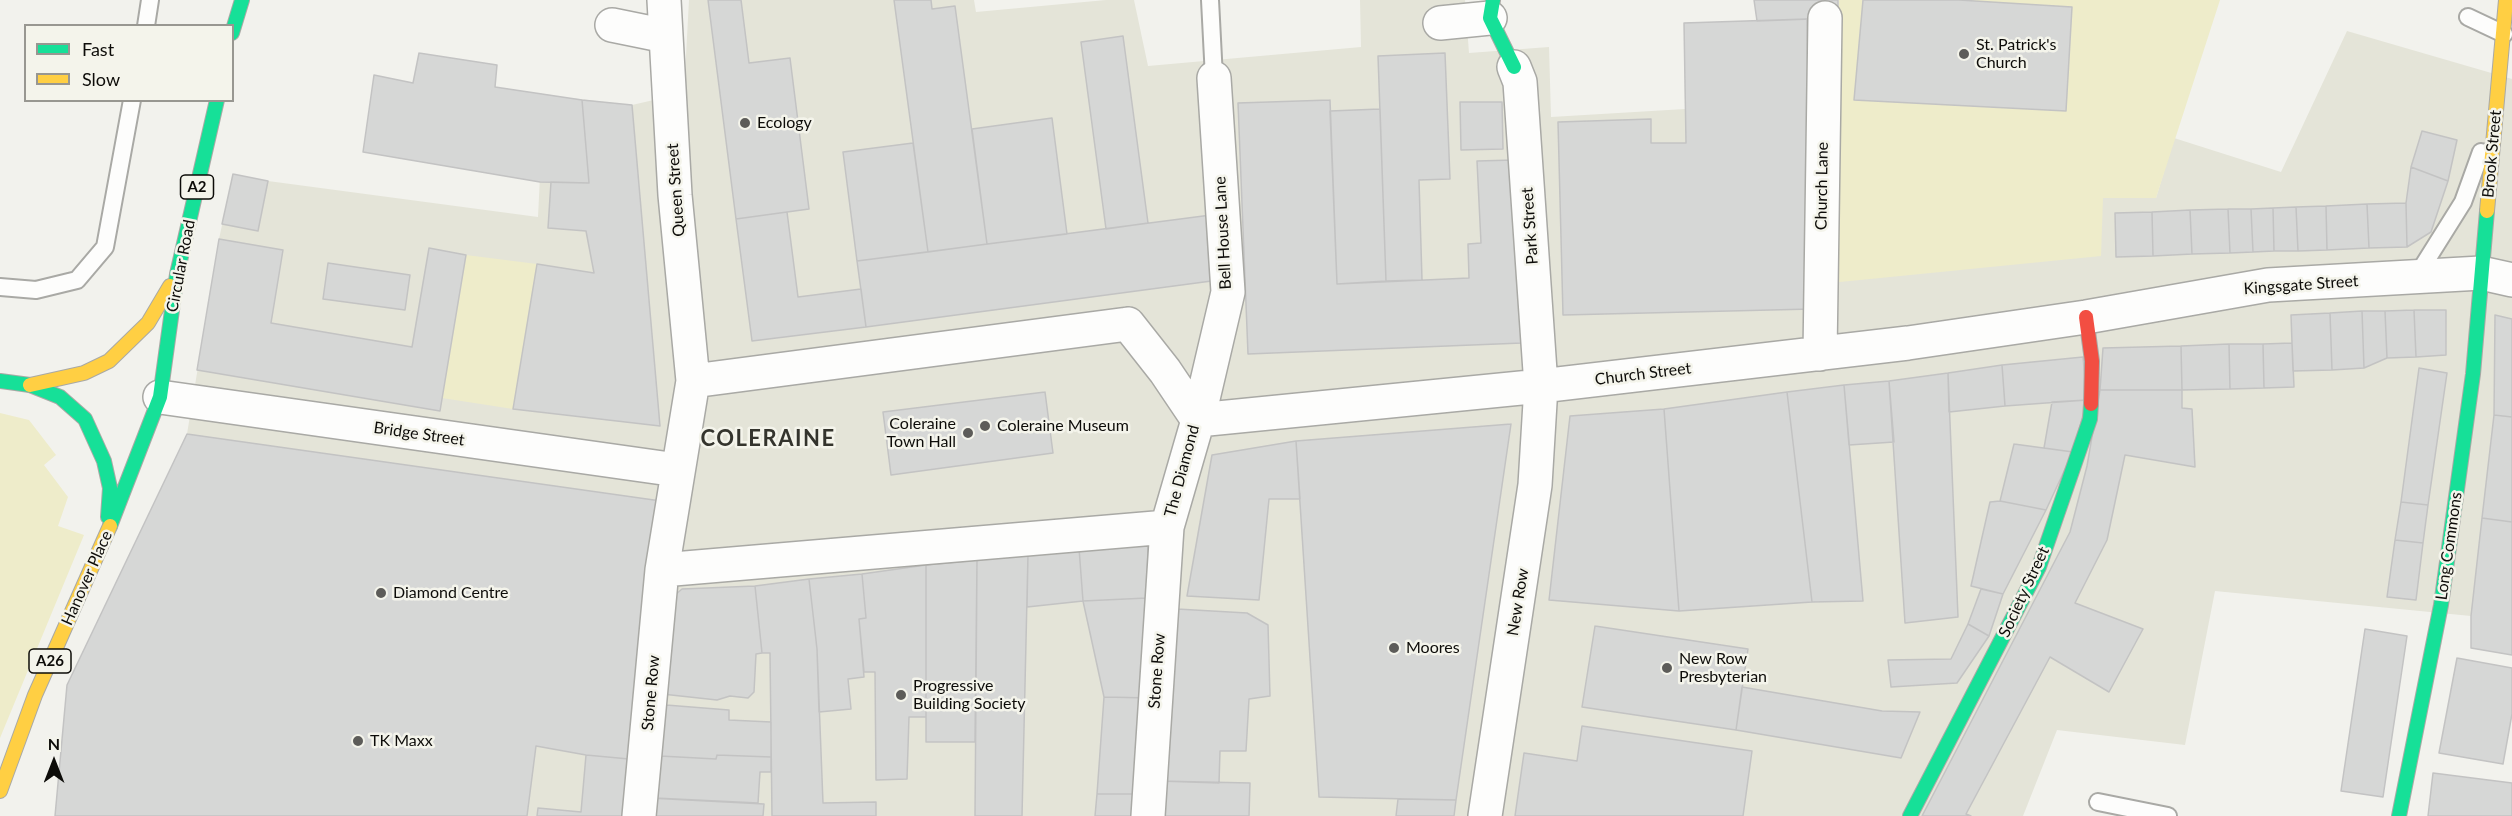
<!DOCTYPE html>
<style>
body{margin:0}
#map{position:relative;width:2512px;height:816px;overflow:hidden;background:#f2f2ed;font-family:Lato,sans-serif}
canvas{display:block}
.legend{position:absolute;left:24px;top:24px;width:210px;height:78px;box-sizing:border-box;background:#f4f4eb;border:2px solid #989791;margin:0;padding:8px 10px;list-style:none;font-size:18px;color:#0d0c09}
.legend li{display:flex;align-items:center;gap:12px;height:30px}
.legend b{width:30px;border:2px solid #989791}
.north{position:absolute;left:24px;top:732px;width:60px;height:60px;-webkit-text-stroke:4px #f4f4eb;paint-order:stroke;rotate:0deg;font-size:16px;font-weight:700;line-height:24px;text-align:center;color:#0d0c09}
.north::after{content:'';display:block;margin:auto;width:21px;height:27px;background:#0d0c09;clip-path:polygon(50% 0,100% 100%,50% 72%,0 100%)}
</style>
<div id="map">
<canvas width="2512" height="816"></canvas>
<ul class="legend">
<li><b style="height:8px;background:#16e098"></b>Fast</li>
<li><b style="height:8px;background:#ffcf43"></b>Slow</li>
</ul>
<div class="north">N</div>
</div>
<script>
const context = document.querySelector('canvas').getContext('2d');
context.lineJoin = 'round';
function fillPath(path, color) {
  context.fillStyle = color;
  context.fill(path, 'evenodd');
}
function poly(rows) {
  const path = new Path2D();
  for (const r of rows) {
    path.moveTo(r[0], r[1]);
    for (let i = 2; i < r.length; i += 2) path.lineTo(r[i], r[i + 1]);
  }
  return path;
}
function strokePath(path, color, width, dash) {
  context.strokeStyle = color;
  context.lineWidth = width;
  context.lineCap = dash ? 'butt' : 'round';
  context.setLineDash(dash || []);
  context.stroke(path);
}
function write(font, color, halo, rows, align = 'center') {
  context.font = font + ' Lato,sans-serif';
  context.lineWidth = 5;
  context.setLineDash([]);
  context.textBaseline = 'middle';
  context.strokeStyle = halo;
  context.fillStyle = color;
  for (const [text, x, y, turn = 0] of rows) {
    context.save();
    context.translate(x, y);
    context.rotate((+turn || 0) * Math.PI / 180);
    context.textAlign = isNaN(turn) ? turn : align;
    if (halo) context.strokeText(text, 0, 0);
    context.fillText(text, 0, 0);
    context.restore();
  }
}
fillPath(poly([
 [689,0,974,0,976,12,1106,0,1134,0,1148,66,1361,47,1360,0,1465,0,1469,53,1549,47,1551,117,1685,109,1684,23,1838,18,2103,198,2156,198,2174,138,2281,172,2347,31,2512,79,2512,655,2471,648,2471,616,2215,591,2185,745,2057,730,2023,816,55,816,187,434,219,239,233,174,268,181,538,217,544,95,632,105,684,93]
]), '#e4e4d8');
fillPath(poly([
 [1839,0,2220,0,2156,198,2103,198,2101,256,1830,283],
 [466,255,537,264,513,409,442,398],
 [0,413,29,420,56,455,44,465,68,497,58,526,84,535,0,738]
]), '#eeecca');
const building = poly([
 [708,0,741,0,749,63,790,58,809,209,736,219,708,0],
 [894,0,931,0,932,9,955,6,987,244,928,252,894,0],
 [1754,0,1838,0,1838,18,1757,21,1754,0],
 [1863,0,1959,0,2072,7,2066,111,1854,100,1863,0],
 [1807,19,1812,309,1563,315,1558,122,1651,119,1651,143,1686,143,1684,23,1807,19],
 [1123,36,1148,223,1106,229,1081,42,1123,36],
 [419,53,497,65,495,87,582,100,589,183,540,182,363,152,374,75,413,83,419,53],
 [1445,53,1450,179,1419,180,1422,280,1386,281,1378,56,1445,53],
 [582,100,632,105,660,426,513,409,537,264,594,273,586,231,548,228,551,182,589,183,582,100],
 [1330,100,1337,284,1469,278,1468,244,1481,243,1477,161,1514,160,1522,343,1248,354,1238,103,1330,100],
 [1460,102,1502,102,1503,149,1461,150,1460,102],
 [1380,109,1386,281,1337,284,1330,111,1380,109],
 [1052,118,1067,234,987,244,972,129,1052,118],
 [2422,131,2457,140,2448,181,2411,167,2422,131],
 [913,143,928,252,857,261,843,152,913,143],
 [2411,167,2448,181,2431,232,2407,247,2406,203,2411,167],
 [233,174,268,181,258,231,222,224,233,174],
 [2406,203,2407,247,2369,248,2367,204,2406,203],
 [2367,204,2369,248,2327,250,2326,206,2367,204],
 [2326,206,2327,250,2298,251,2296,207,2326,206],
 [2296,207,2298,251,2274,251,2273,208,2296,207],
 [2273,208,2274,251,2253,252,2251,209,2273,208],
 [2228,209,2251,209,2253,252,2230,253,2228,209],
 [2228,209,2230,253,2192,254,2190,210,2228,209],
 [2190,210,2192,254,2153,256,2152,212,2190,210],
 [787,212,798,297,861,289,866,327,752,341,736,219,787,212],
 [2152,212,2153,256,2116,257,2115,213,2152,212],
 [1211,215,1219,280,866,327,857,261,1211,215],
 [219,239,283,250,271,323,412,347,429,248,466,255,440,411,197,370,219,239],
 [328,263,410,275,405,310,323,299,328,263],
 [2414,310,2446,310,2446,355,2416,357,2414,310],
 [2414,310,2416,357,2387,358,2385,311,2414,310],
 [2362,311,2385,311,2387,358,2364,368,2362,311],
 [2362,311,2364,368,2332,370,2330,313,2362,311],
 [2330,313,2332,370,2293,371,2291,315,2330,313],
 [2495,315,2512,319,2512,417,2494,415,2495,315],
 [2292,343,2294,387,2264,388,2263,344,2292,343],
 [2229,344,2263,344,2264,388,2230,389,2229,344],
 [2229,344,2230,389,2182,390,2181,346,2229,344],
 [2181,346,2182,390,2100,390,2103,348,2181,346],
 [2083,357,2087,400,2005,406,2002,365,2083,357],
 [2002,365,2005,406,1949,412,1948,373,2002,365],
 [2419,368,2447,373,2428,505,2401,502,2419,368],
 [1948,373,1958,617,1905,623,1889,381,1948,373],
 [1889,381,1894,442,1849,445,1844,385,1889,381],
 [1844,385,1863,601,1812,602,1787,392,1844,385],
 [2100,390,2182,390,2182,408,2192,409,2195,467,2125,455,2107,540,2075,603,2143,629,2109,692,2050,657,1966,814,1971,816,1922,816,2070,532,2087,466,2100,390],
 [1045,392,1053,453,891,475,883,412,1045,392],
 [1787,392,1812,602,1679,611,1664,409,1787,392],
 [2087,400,2073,452,2044,448,2052,402,2087,400],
 [1664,409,1679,611,1549,600,1570,416,1664,409],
 [2494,415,2512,417,2512,522,2482,518,2494,415],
 [1511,424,1456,800,1319,797,1296,441,1511,424],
 [187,434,661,501,629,759,586,755,536,746,527,816,55,816,67,685,187,434],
 [1296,441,1300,499,1269,499,1259,600,1187,596,1212,455,1296,441],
 [2014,444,2073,452,2046,510,2000,501,2014,444],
 [2000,501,2046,510,2003,594,1971,586,1990,502,2000,501],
 [2401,502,2428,505,2423,543,2395,540,2401,502],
 [2482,518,2512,522,2512,655,2471,648,2471,616,2482,518],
 [2395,540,2423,543,2416,600,2387,597,2395,540],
 [1148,541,1147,598,1083,601,1079,548,1148,541],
 [1079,548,1083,601,1027,607,1028,554,1079,548],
 [1028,554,1022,816,975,816,977,560,1028,554],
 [977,560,975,742,926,742,926,565,977,560],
 [926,565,926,717,909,717,907,779,876,780,875,672,864,672,859,619,866,618,862,574,926,565],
 [862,574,866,618,859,619,864,677,848,679,851,709,819,712,817,649,809,579,862,574],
 [809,579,817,649,823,803,876,802,876,816,772,816,770,653,762,653,755,586,809,579],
 [755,586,762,653,756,654,754,692,748,698,730,696,717,700,662,694,668,601,682,589,755,586],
 [1981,589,2003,594,1989,636,1968,624,1981,589],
 [1147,598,1150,698,1104,697,1083,601,1147,598],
 [1177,609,1247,613,1268,625,1270,696,1249,699,1246,751,1220,751,1219,783,1159,781,1177,609],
 [1968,624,1989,636,1957,683,1891,687,1888,660,1951,659,1968,624],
 [1595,626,1748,649,1736,730,1582,707,1595,626],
 [2365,629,2407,636,2383,797,2341,791,2365,629],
 [2457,658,2512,668,2512,714,2503,764,2439,753,2457,658],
 [1742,687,1882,711,1920,712,1901,758,1736,730,1742,687],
 [1104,697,1150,698,1140,794,1097,794,1104,697],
 [666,705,729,710,729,720,771,722,771,757,717,755,716,759,660,756,666,705],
 [1582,726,1752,751,1743,816,1515,816,1524,753,1577,761,1582,726],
 [586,755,629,759,624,816,537,816,538,808,581,812,586,755],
 [717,755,771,757,771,772,760,772,758,803,655,798,660,756,716,759,717,755],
 [2433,773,2512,783,2512,816,2428,816,2433,773],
 [1159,781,1250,783,1249,816,1158,816,1159,781],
 [1097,794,1140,794,1139,816,1095,816,1097,794],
 [649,798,764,804,763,816,648,816,649,798],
 [1398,799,1456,800,1454,816,1396,816,1398,799]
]);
fillPath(building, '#d6d7d6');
strokePath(building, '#c3c3c3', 1.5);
const lane = poly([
 [1210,0,1214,78],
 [2468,17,2504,34],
 [146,26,150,0],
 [2416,277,2463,202,2481,152],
 [0,287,36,290,77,280,105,247,132,100],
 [2098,802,2168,816]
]);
const street = poly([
 [664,0,675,195,693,381],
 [1440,23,1490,18],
 [612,25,666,36],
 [1214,78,1228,292,1198,420,1541,386,1908,343,2086,317,2268,285,2481,273,2512,280],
 [1128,324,1165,371,1198,420,1167,527,662,570,693,381,1128,324],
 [1820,354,1825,18],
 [160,397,677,470],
 [639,816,662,570],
 [1148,816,1167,527],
 [1485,816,1535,485,1541,386,1520,82,1514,67]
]);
const fast = poly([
 [1493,0,1490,18,1514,67],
 [232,33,242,0],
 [0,381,30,385,60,397,85,419,104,461,110,488,108,517],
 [110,526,160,397,177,274,217,100],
 [1910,816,2039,567,2090,419,2091,404],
 [2399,816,2441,605,2473,374,2487,211]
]);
const slow = poly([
 [2487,211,2506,0],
 [30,385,84,373,109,361,148,323,170,286],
 [0,791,35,695,110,526]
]);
const jam = poly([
 [2086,317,2092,361,2091,404]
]);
strokePath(lane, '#a9a9a5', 20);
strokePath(street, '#a9a9a5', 36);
strokePath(fast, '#a9a9a5', 16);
strokePath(slow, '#a9a9a5', 16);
strokePath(jam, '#a9a9a5', 16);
strokePath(lane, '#fdfdfc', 16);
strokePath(street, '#fdfdfc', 33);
strokePath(fast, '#16e098', 14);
strokePath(slow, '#ffcf43', 14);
strokePath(jam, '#f24e42', 14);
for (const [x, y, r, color] of [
 [1964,54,6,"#5d5c59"],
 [745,123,6,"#5d5c59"],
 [985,426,6,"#5d5c59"],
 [968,433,6,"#5d5c59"],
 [381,593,6,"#5d5c59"],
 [1394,648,6,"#5d5c59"],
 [1667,668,6,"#5d5c59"],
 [901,695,6,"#5d5c59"],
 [358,741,6,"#5d5c59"]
]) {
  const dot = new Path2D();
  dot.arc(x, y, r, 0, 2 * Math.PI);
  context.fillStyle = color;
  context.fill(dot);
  strokePath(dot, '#f4f4eb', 2);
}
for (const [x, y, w] of [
 [197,187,33],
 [50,661,42]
]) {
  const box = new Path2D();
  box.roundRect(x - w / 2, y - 12, w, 24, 4.5);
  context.fillStyle = '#f4f4eb';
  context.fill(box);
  strokePath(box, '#0d0c09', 1.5);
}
write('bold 15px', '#0d0c09', null, [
 ["A2",197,187],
 ["A26",50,661]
]);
write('16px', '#0d0c09', '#f4f4eb', [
 ["St. Patrick's",1976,45],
 ["Church",1976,63],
 ["Ecology",757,123],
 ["Coleraine",956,424,"right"],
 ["Town Hall",956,442,"right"],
 ["Coleraine Museum",997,426],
 ["Diamond Centre",393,593],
 ["Moores",1406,648],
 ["New Row",1679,659],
 ["Presbyterian",1679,677],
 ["Progressive",913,686],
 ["Building Society",913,704],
 ["TK Maxx",370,741]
], 'left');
write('16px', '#0d0c09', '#f4f4eb', [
 ["Brook Street",2492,154,-85],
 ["Church Lane",1822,186,-89],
 ["Queen Street",676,190,-94],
 ["Park Street",1530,226,-94],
 ["Bell House Lane",1223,233,-93],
 ["Circular Road",181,266,-79],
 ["Kingsgate Street",2301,285,-4],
 ["Church Street",1643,374,-7],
 ["Bridge Street",419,434,8],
 ["The Diamond",1182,471,-75],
 ["Long Commons",2449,546,-82],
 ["Hanover Place",87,578,-66],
 ["Society Street",2024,592,-65],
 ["New Row",1518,602,-81],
 ["Stone Row",1157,671,-86],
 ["Stone Row",651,693,-85]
]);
context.letterSpacing = '1.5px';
write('bold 22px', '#34342d', '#f4f4eb', [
 ["COLERAINE",768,439]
]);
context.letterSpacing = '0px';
</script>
